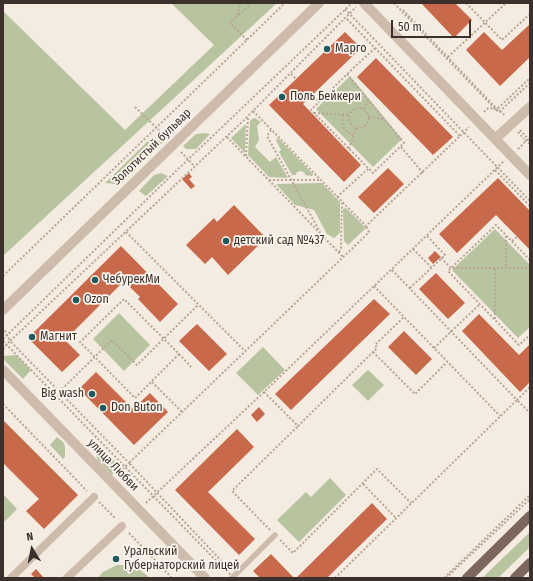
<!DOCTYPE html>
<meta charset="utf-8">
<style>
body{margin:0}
#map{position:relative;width:533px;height:581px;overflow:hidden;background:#f4ebe1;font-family:"Fira Sans Condensed",sans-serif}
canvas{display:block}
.frame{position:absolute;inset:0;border:4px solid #3b302b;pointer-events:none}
.north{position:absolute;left:12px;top:529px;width:40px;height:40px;-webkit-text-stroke:3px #fbf5ee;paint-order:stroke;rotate:350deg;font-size:11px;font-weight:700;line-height:16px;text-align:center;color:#3b302b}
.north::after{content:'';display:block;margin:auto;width:14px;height:18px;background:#3b302b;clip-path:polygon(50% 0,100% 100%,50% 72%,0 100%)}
.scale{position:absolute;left:391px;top:20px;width:80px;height:18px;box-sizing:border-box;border:2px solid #3b302b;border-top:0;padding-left:5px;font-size:12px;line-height:14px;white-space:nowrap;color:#3b302b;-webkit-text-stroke:3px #fbf5ee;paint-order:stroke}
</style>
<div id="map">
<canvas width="533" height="581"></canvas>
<div class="frame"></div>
<div class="north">N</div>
<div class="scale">50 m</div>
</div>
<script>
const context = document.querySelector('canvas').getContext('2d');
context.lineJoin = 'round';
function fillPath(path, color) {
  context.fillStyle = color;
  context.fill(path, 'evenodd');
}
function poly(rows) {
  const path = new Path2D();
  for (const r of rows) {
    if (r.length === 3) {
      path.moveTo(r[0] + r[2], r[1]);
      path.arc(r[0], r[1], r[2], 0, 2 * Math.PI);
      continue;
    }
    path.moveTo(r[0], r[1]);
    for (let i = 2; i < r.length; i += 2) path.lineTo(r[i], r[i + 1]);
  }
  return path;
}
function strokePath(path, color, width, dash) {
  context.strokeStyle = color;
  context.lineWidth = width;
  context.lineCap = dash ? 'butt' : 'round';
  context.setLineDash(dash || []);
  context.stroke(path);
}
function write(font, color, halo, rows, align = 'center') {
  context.font = font + ' "Fira Sans Condensed",sans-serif';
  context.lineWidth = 3.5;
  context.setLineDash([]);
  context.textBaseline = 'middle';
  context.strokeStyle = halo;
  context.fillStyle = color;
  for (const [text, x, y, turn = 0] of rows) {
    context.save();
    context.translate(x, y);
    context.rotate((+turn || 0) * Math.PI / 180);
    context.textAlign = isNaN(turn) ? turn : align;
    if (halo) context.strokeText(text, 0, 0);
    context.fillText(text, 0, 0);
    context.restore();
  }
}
fillPath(poly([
 [171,3,277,3,3,256,3,11,125,130,214,45],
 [350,76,402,139,373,167,316,109],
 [255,118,261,122,257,126,259,140,255,147,270,162,276,157,288,178,269,177,248,155,250,121,252,119],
 [246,124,245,153,231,138],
 [205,133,210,134,196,149,186,149,183,146,196,134],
 [278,138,313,174,312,176,305,175,305,173,301,171,297,172,296,175,292,175,279,152,281,150,276,140],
 [149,140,164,141,122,183,116,184,105,183],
 [161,173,168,176,146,196,139,191,154,175],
 [322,183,340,202,340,233,334,238,327,234,314,210,295,205,276,184],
 [346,208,366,228,348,245,344,241,343,209],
 [495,229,530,265,530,327,518,338,452,270],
 [119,313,150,345,124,371,93,339],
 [263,347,285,370,258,395,236,373],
 [16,355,31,370,23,379,3,359,3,356],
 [368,370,384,385,368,401,352,385],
 [57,437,63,442,65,446,65,457,63,459,50,445],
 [100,445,114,460,116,466,115,471,112,475,97,459,96,448],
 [330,478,346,495,299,542,277,520,306,492,311,497],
 [3,494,17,509,3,523],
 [530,532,530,547,498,578,482,578],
 [117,565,133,565,139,569,150,578,98,578,103,572]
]), '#b8c4a0');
fillPath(poly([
 [421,3,455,3,472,20,454,38],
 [530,24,530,57,500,86,466,50,484,32,502,50],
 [345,32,361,48,303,104,361,165,344,182,269,105],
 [376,58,453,137,433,155,357,77],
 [388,168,404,184,374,213,358,197],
 [189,173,192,177,189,179,195,186,191,189,182,179],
 [498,178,530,211,530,250,496,215,457,253,439,234],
 [234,205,266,238,228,275,212,257,205,264,186,245,214,218,217,222],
 [121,246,178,304,160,322,138,299,140,297,124,281,65,340,80,355,62,372,28,338],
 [435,251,441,257,433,264,428,258],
 [436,273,465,303,448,319,419,289],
 [374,299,390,314,291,410,275,394],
 [479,314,519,355,530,344,530,382,520,392,462,331],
 [197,324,227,354,209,371,179,341],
 [404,331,432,359,416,375,388,347],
 [96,372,133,409,150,393,168,412,134,445,79,389],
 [259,407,265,414,257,422,251,415],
 [3,420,78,495,44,529,26,511,39,499,3,463],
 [237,429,254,447,208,492,255,539,239,555,175,490],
 [372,503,387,519,341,564,327,578,296,578],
 [271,554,294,578,260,578,253,571],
 [36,569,44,578,35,578,31,574]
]), '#c8694b');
strokePath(poly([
 [394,3,495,109,499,112,530,83],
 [466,3,502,40,530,14],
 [345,9,530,201],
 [403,10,497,109,506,116],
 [238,15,240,3],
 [347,19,375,48,347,74],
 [247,40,230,23,252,3],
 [448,57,506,3],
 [291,74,296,79],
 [347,74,404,143,373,173,311,110,347,74],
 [312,96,318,102],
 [135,107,166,137],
 [359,118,10],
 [364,109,368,101],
 [253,111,366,226,460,136,375,48],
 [484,112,488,108,497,109,530,78],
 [314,113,349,115],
 [343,115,342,123,344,129,353,136],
 [369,117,384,119],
 [271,130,267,136,320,232],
 [520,130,530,141],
 [518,132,524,139],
 [460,136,469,127],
 [227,137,343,257],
 [525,140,530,144],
 [401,147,423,173],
 [349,149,356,128],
 [518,149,530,137],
 [181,152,195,167],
 [246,156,248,117],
 [495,170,530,206],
 [269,180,320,180],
 [337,197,368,169],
 [126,232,245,351],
 [506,236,506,268],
 [512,241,517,237],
 [413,249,431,267],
 [339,252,341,249,342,202],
 [441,258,451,268,530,268],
 [530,260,496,225,448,271,519,345,530,335],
 [392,270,517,400,530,387],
 [3,276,285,3],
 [374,286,500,416],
 [410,288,445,255,427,236],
 [495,319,495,268],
 [3,327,10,341,244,120,356,7],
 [3,339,174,173,352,3],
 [3,341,228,573],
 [434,348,480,304],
 [3,349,10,341,129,463,118,474],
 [373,352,415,394,447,362],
 [179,354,135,398,80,342,124,299,179,354,191,367],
 [152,382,182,412],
 [59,392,112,340,137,365,198,305],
 [264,392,298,426,377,348,375,345,404,317],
 [3,404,87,491],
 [363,484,396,518],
 [99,502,116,519],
 [146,503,264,392,504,161],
 [270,530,232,491,298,426],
 [129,533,172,578],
 [280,540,293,553,377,469,411,503],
 [230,570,129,463,361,240,369,232,366,226],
 [335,578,517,400,530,413],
 [444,578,530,495],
 [446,578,530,499]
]), '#b9a596', 2, [2, 2]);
strokePath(poly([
 [232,578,275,535]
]), '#cdbbac', 5.5);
strokePath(poly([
 [11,578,94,497],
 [67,578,122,526]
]), '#cdbbac', 8);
strokePath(poly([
 [364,3,530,175],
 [495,139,530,107],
 [3,310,319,3],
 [3,370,205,578]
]), '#cdbbac', 10);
strokePath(poly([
 [467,578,530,516],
 [515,578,530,563]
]), '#7d675c', 10);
strokePath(poly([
 [229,573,233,578]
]), '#b9a596', 2, [2, 2]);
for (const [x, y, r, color] of [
 [327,49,4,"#1f5a5e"],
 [282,97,4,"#1f5a5e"],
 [226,241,4,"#1f5a5e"],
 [95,280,4,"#1f5a5e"],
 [76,300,4,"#1f5a5e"],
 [32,337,4,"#1f5a5e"],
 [92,394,4,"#1f5a5e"],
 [103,408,4,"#1f5a5e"],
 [116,559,4,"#1f5a5e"]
]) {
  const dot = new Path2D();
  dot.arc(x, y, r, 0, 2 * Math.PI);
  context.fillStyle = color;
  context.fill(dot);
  strokePath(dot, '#fbf5ee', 1.5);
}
write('12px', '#3b302b', '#fbf5ee', [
 ["Марго",335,49],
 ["Поль Бейкери",290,97],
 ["детский сад №437",234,241],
 ["ЧебурекМи",103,280],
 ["Ozon",84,300],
 ["Магнит",40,337],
 ["Big wash",84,394,"right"],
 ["Don Buton",111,408],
 ["Уральский",124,552],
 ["Губернаторский лицей",124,566]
], 'left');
write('12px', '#3b302b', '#fbf5ee', [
 ["Золотистый бульвар",152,147,-44],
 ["улица Любви",113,465,46]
]);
</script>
